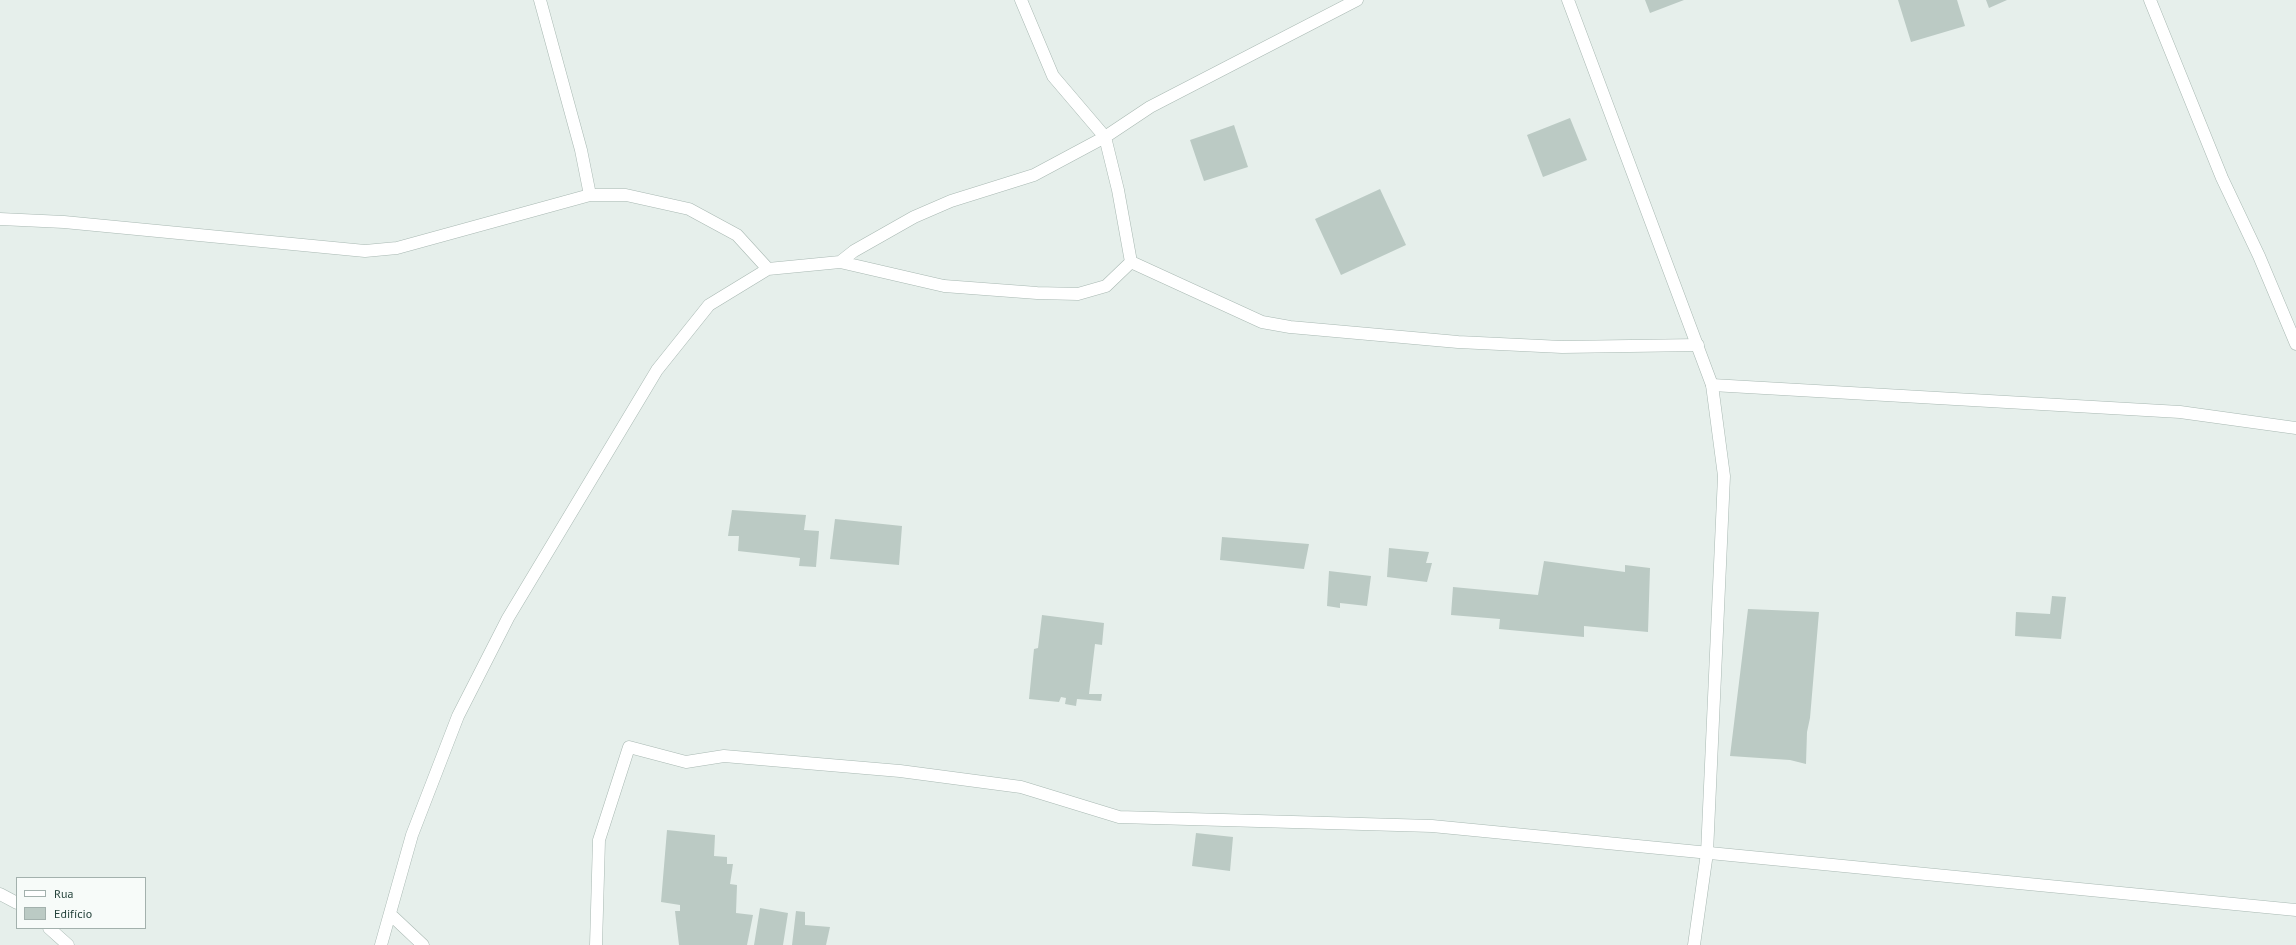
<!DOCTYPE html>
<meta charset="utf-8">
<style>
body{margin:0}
#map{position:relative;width:2296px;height:945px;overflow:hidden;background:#e6efeb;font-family:"PT Sans",sans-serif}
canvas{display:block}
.legend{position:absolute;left:16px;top:877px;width:130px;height:52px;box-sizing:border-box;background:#f7fbf9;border:1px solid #a3b1ad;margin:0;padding:5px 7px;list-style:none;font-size:12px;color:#24423a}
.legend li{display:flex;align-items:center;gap:8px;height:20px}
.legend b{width:20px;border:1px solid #a3b1ad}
</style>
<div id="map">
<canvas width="2296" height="945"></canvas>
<ul class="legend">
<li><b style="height:5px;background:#fff"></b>Rua</li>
<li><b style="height:11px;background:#bbcac4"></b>Edifício</li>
</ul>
</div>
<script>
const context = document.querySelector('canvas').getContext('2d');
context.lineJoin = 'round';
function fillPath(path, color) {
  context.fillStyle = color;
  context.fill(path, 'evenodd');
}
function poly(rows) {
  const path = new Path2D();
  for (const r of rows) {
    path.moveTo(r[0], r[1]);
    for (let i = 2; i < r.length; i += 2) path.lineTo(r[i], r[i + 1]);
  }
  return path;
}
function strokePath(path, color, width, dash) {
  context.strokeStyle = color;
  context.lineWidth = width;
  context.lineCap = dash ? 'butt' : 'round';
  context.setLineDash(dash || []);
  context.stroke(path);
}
fillPath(poly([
 [1645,0,1684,0,1650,13],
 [1898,0,1957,0,1965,26,1911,42],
 [1986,0,2007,0,1989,8],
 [1570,118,1587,160,1543,177,1527,135],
 [1234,125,1248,167,1204,181,1190,140],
 [1380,189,1406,245,1341,275,1315,219],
 [732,510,806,515,804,530,819,531,816,567,799,566,800,558,738,551,739,536,728,536],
 [835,519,902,526,899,565,830,559],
 [1222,537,1309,544,1304,569,1220,560],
 [1389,548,1429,552,1426,563,1432,563,1427,582,1387,577],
 [1544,561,1625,572,1625,565,1650,568,1648,632,1584,626,1584,637,1499,629,1500,619,1451,615,1453,587,1538,595],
 [1329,571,1371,576,1367,606,1340,603,1340,608,1327,606],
 [2052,596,2066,597,2061,639,2015,636,2016,612,2050,614],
 [1748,609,1819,612,1810,718,1807,732,1806,764,1790,760,1730,756],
 [1042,615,1104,623,1102,645,1095,644,1089,694,1102,694,1101,701,1077,699,1076,706,1065,704,1066,698,1061,697,1059,702,1029,699,1034,649,1038,648],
 [667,830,715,835,714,856,727,857,727,864,733,864,730,884,737,885,736,913,753,915,747,945,679,945,675,911,680,911,680,905,661,902],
 [1196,833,1233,837,1230,871,1192,866],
 [760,908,788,913,783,945,754,945],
 [796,911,805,912,805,925,830,927,826,945,792,945]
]), '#bbcac4');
const minor = poly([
 [540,0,581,150,590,195],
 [1021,0,1053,76,1105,137,1118,190,1131,262],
 [2150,0,2222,178,2259,256,2296,344],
 [0,219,64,222,365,251,397,248,590,195,626,195,689,209,737,235,768,269,840,262,944,286,1037,293,1078,294,1106,286,1131,262],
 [840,262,854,251,914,217,951,201,1034,175,1105,137,1150,107,1357,0],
 [1131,262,1262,322,1290,327,1458,342,1562,347,1698,345],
 [1712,385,2180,412,2296,428],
 [0,894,17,903],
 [390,914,423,945],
 [49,928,68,945],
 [381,945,412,835,458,716,508,618,657,370,709,305,768,269],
 [596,945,599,840,629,747,686,762,724,756,900,771,1021,787,1119,817,1432,826,2296,910]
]);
const tertiary = poly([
 [1568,0,1712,385,1724,476,1707,853,1694,945]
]);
strokePath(minor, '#a8b8b2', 13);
strokePath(tertiary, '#a8b8b2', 13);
strokePath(minor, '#fff', 12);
strokePath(tertiary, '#fff', 12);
</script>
